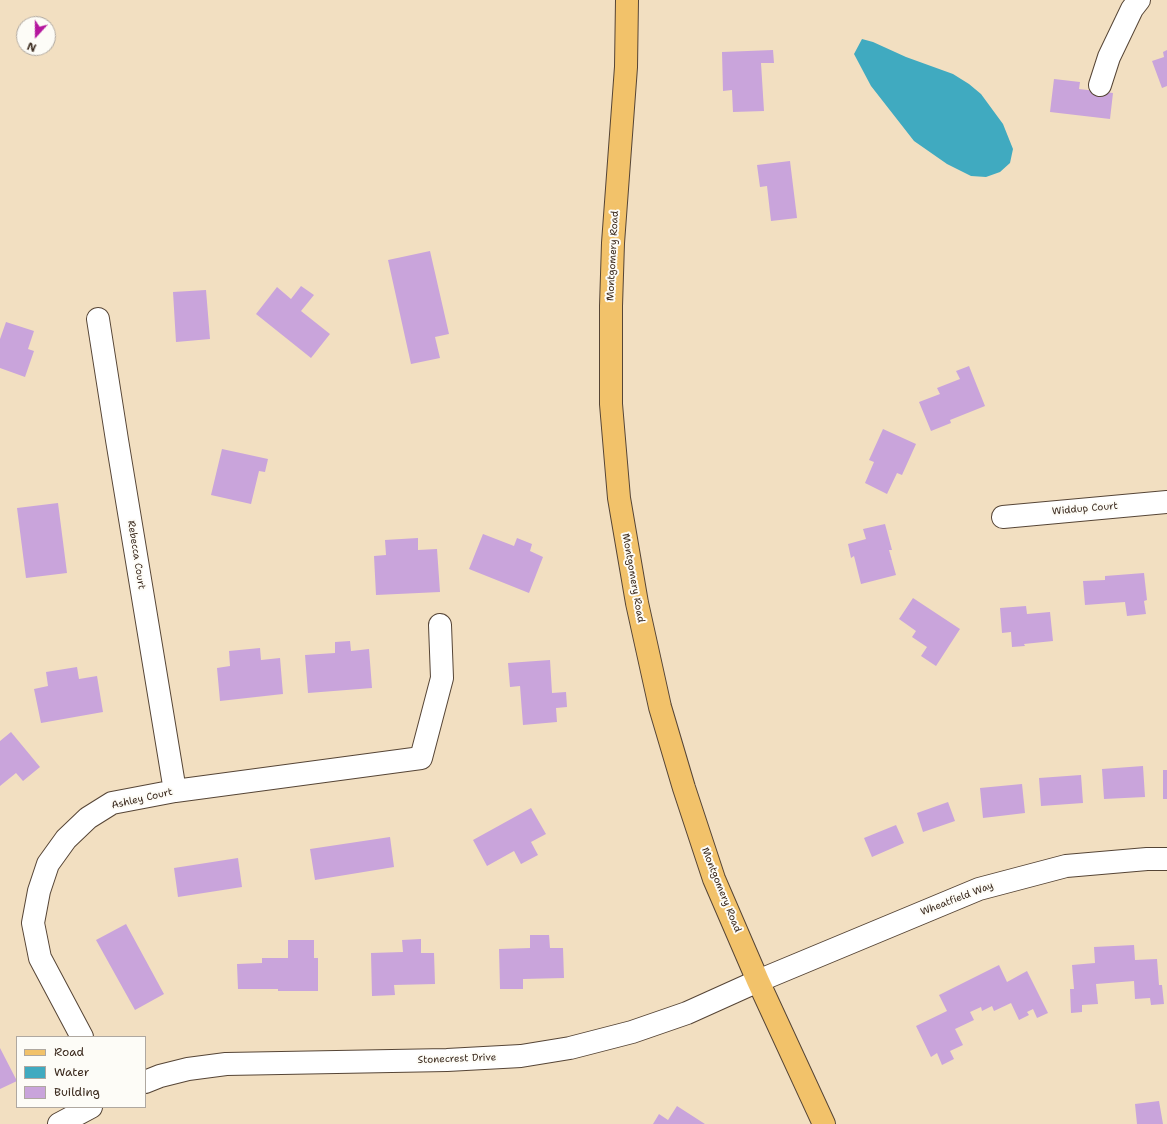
<!DOCTYPE html>
<style>
body{margin:0}
#map{position:relative;width:1167px;height:1124px;overflow:hidden;background:#f2dfc1;font-family:"Shantell Sans",sans-serif}
canvas{display:block}
.legend{position:absolute;left:16px;top:1036px;width:130px;height:72px;box-sizing:border-box;background:#fdfcf7;border:1px solid #afa8a0;margin:0;padding:5px 7px;list-style:none;font-size:12px;color:#3b2a1e}
.legend li{display:flex;align-items:center;gap:8px;height:20px}
.legend b{width:20px;border:1px solid #afa8a0}
.north{position:absolute;left:16px;top:16px;width:40px;height:40px;box-sizing:border-box;background:#fdfcf7;border:1px solid #afa8a0;border-radius:50%;rotate:201deg;font-size:11px;font-weight:700;line-height:16px;text-align:center;color:#3b2a1e}
.north::after{content:'';display:block;margin:auto;width:14px;height:18px;background:#b5179e;clip-path:polygon(50% 0,100% 100%,50% 72%,0 100%)}
</style>
<div id="map">
<canvas width="1167" height="1124"></canvas>
<ul class="legend">
<li><b style="height:5px;background:#f2c26a"></b>Road</li>
<li><b style="height:11px;background:#40aac0"></b>Water</li>
<li><b style="height:11px;background:#c9a4db"></b>Building</li>
</ul>
<div class="north">N</div>
</div>
<script>
const context = document.querySelector('canvas').getContext('2d');
context.lineJoin = 'round';
function fillPath(path, color) {
  context.fillStyle = color;
  context.fill(path, 'evenodd');
}
function poly(rows) {
  const path = new Path2D();
  for (const r of rows) {
    path.moveTo(r[0], r[1]);
    for (let i = 2; i < r.length; i += 2) path.lineTo(r[i], r[i + 1]);
  }
  return path;
}
function strokePath(path, color, width, dash) {
  context.strokeStyle = color;
  context.lineWidth = width;
  context.lineCap = dash ? 'butt' : 'round';
  context.setLineDash(dash || []);
  context.stroke(path);
}
function write(font, color, halo, rows, align = 'center') {
  context.font = font + ' "Shantell Sans",sans-serif';
  context.lineWidth = 4;
  context.setLineDash([]);
  context.textBaseline = 'middle';
  context.strokeStyle = halo;
  context.fillStyle = color;
  for (const [text, x, y, turn = 0] of rows) {
    context.save();
    context.translate(x, y);
    context.rotate((+turn || 0) * Math.PI / 180);
    context.textAlign = isNaN(turn) ? turn : align;
    if (halo) context.strokeText(text, 0, 0);
    context.fillText(text, 0, 0);
    context.restore();
  }
}
fillPath(poly([
 [862,39,873,42,906,57,953,74,969,84,981,94,1003,124,1013,149,1010,163,1000,172,986,177,971,176,947,164,914,141,871,86,854,54]
]), '#40aac0');
fillPath(poly([
 [773,50,774,63,761,63,764,111,733,112,732,90,723,91,722,52],
 [1167,50,1167,86,1162,88,1152,61,1164,57,1163,52],
 [1054,79,1080,82,1079,89,1113,93,1110,119,1050,112],
 [790,161,797,218,771,221,767,186,760,187,757,165],
 [430,251,449,334,435,337,440,358,411,364,388,260],
 [301,286,314,295,301,311,330,334,311,358,256,314,277,287,291,299],
 [206,290,210,339,176,342,173,292],
 [6,322,34,331,28,349,34,351,25,377,0,368,0,339],
 [969,366,985,406,950,420,951,423,931,431,919,402,940,394,937,388,960,379,956,371],
 [883,429,916,444,902,475,897,473,887,494,865,483,874,462,869,460],
 [222,449,268,459,265,472,259,471,251,504,211,495],
 [58,503,67,573,26,578,17,508],
 [885,524,892,550,889,550,896,575,861,584,854,556,851,558,848,544,866,539,863,529],
 [483,534,514,546,517,538,532,544,530,551,543,557,529,593,469,569],
 [418,538,418,550,437,549,440,592,376,595,374,556,386,555,385,540],
 [1144,573,1147,600,1144,601,1146,614,1127,616,1125,602,1085,605,1083,581,1105,580,1105,576],
 [913,598,960,629,936,666,921,656,927,647,912,637,916,631,899,619],
 [1026,606,1027,614,1050,612,1053,641,1024,644,1025,646,1012,647,1011,632,1002,633,1000,608],
 [350,641,351,651,369,649,372,688,308,693,305,655,335,653,335,642],
 [260,648,261,660,280,658,283,694,220,701,217,668,230,666,229,651],
 [550,660,552,693,566,692,567,707,556,708,557,722,523,725,520,686,510,687,508,663],
 [77,667,79,679,97,676,103,712,41,723,34,689,48,686,46,672],
 [11,732,40,767,23,781,16,773,0,786,0,741],
 [1143,766,1145,797,1104,799,1102,769],
 [1163,770,1167,770,1167,799,1163,799],
 [1081,775,1083,803,1041,806,1039,778],
 [1022,784,1025,813,983,818,980,788],
 [948,802,955,821,923,832,917,813],
 [531,808,546,834,531,842,538,855,521,864,514,851,487,866,473,840],
 [896,825,904,843,872,857,864,838],
 [390,837,394,867,315,880,310,849],
 [238,858,242,887,178,897,174,868],
 [126,924,164,994,135,1010,96,940],
 [530,935,549,935,550,948,563,948,564,978,523,979,523,989,500,989,499,949,530,948],
 [421,939,421,953,434,953,435,984,394,985,395,995,372,996,371,953,403,952,402,940],
 [288,940,314,940,314,958,318,958,318,991,278,991,278,989,238,989,237,964,262,963,262,958,288,958],
 [1134,945,1135,960,1157,959,1159,985,1162,985,1164,1004,1151,1005,1150,998,1135,999,1134,981,1096,984,1098,1004,1082,1005,1082,1012,1071,1013,1070,989,1074,989,1072,965,1095,963,1094,947],
 [999,965,1007,982,1027,971,1048,1013,1037,1018,1033,1009,1027,1012,1029,1015,1019,1020,1011,1003,994,1011,992,1006,982,1011,981,1007,970,1012,974,1020,955,1029,963,1045,950,1051,954,1059,942,1065,937,1053,931,1057,916,1026,947,1011,939,995],
 [0,1048,17,1081,0,1089],
 [1159,1101,1163,1124,1137,1124,1135,1104],
 [677,1106,705,1124,653,1124,659,1114,668,1120]
]), '#c9a4db');
const minor = poly([
 [1100,85,1109,57,1132,9,1139,0],
 [98,319,117,440,175,791],
 [1003,517,1167,502],
 [82,1037,40,958,33,923,39,891,48,864,66,839,88,818,112,803,175,791,421,758,442,678,440,625],
 [145,1082,160,1076,188,1069,226,1064,447,1060,521,1056,570,1048,632,1032,687,1013,758,981,979,889,1066,866,1147,859,1167,859],
 [59,1124,91,1107]
]);
const major = poly([
 [627,0,626,67,613,243,611,306,611,404,619,498,637,603,660,707,684,788,714,879,758,981,824,1124]
]);
strokePath(minor, '#564536', 24);
strokePath(major, '#564536', 24);
strokePath(minor, '#fff', 22);
strokePath(major, '#f2c26a', 22);
write('10px', '#3b2a1e', '#fdfcf7', [
 ["Montgomery Road",613,256,-87],
 ["Widdup Court",1085,509,-5],
 ["Rebecca Court",136,555,81],
 ["Montgomery Road",633,578,80],
 ["Ashley Court",142,799,-13],
 ["Montgomery Road",721,890,68],
 ["Wheatfield Way",957,899,-21],
 ["Stonecrest Drive",457,1059,-2]
]);
</script>
